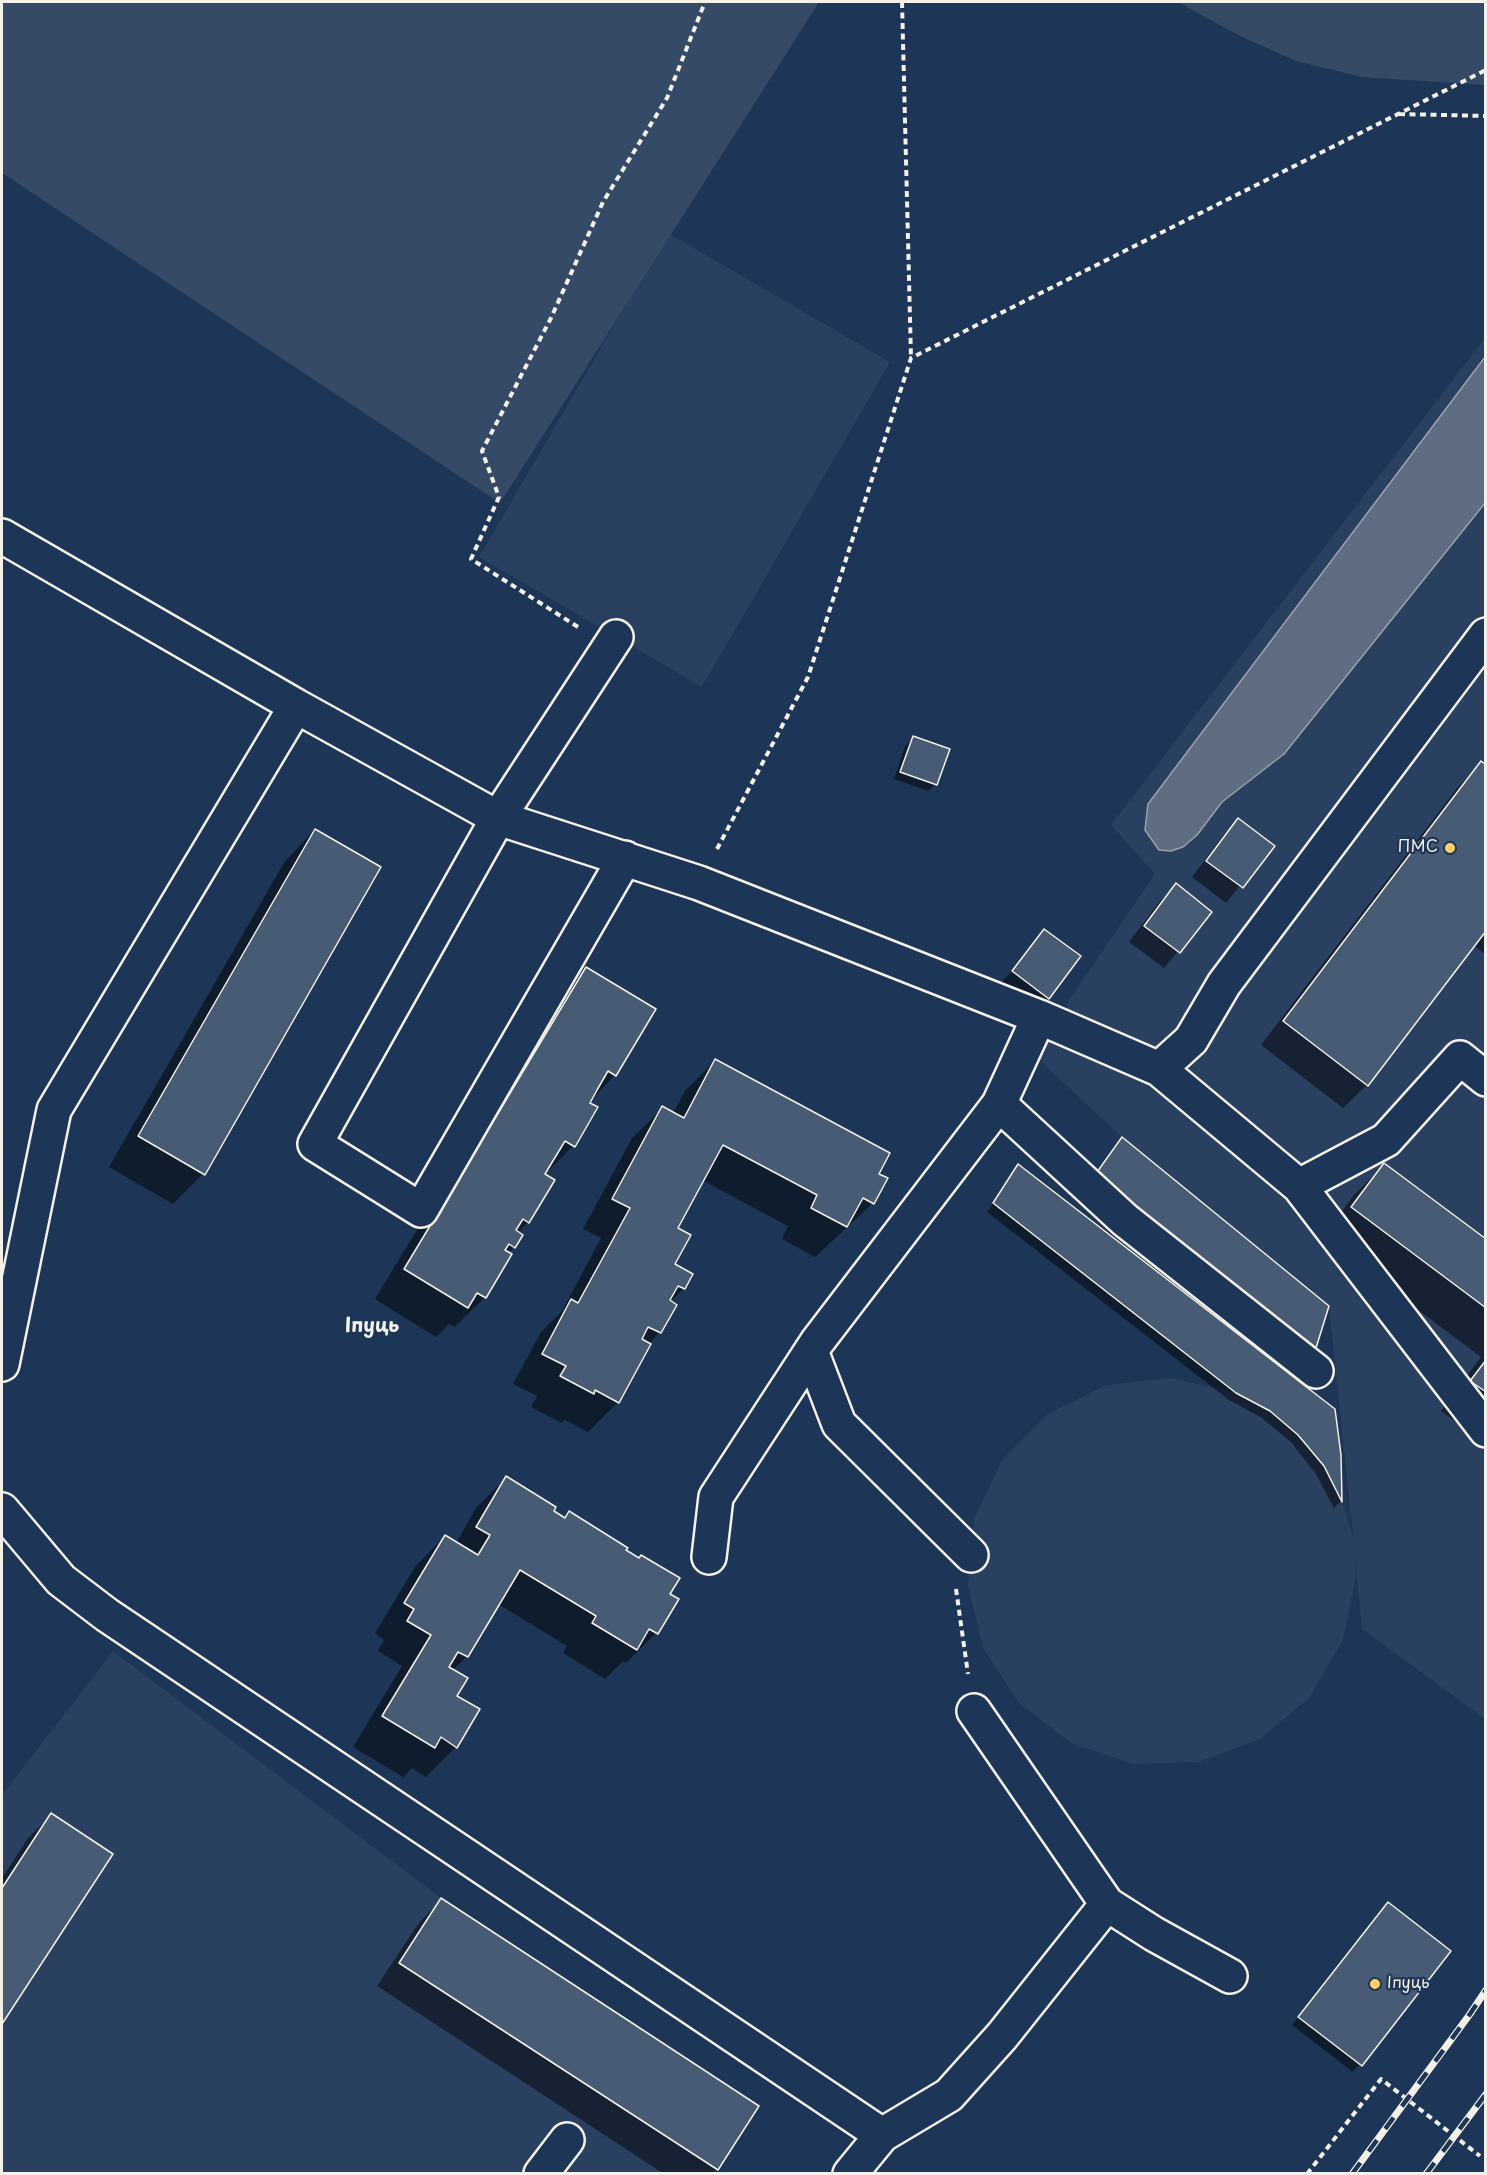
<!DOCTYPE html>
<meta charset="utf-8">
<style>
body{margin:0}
#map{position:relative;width:1487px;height:2175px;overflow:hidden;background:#1d3557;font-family:"Playpen Sans",sans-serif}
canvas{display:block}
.frame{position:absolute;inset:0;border:3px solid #f4f1e8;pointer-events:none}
</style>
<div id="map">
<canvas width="1487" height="2175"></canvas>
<div class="frame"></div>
</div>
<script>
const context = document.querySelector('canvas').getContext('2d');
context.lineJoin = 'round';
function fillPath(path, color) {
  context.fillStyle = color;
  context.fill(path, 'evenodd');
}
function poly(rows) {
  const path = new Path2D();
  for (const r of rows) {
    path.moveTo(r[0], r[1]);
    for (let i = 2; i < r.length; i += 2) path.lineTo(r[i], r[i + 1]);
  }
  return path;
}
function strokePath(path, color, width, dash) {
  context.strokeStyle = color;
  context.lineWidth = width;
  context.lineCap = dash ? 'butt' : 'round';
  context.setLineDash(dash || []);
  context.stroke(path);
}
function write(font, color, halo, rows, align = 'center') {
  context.font = font + ' "Playpen Sans",sans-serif';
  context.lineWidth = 4.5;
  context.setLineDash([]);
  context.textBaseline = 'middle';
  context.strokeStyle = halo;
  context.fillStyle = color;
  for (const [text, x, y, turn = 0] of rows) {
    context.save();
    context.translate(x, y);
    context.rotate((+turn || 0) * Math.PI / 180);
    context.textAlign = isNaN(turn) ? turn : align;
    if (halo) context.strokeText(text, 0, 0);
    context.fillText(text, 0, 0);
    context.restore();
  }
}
fillPath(poly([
 [668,233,890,362,702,687,479,557],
 [1485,338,1485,1719,1362,1629,1355,1557,1356,1576,1343,1640,1310,1697,1260,1739,1199,1762,1133,1764,1071,1743,1019,1703,983,1648,968,1585,974,1519,1002,1460,1048,1414,1107,1385,1172,1378,1236,1393,1270,1411,1298,1435,1324,1466,1342,1502,1353,1535,1329,1306,1122,1137,1036,1057,1062,1027,1069,1000,1155,874,1111,825],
 [113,1651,441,1898,759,2106,715,2173,2,2173,2,1795]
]), '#2a4060');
fillPath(poly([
 [2,2,819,2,500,503,2,173],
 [1178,2,1485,2,1485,85,1362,77,1296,61,1238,35]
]), '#354a67');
const water = poly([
 [1485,357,1485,503,1284,754,1222,802,1197,835,1183,847,1171,851,1159,850,1145,830,1148,804,1485,357]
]);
fillPath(water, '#5e6d82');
strokePath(water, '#9aa2ab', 1.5);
fillPath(poly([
 [913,738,936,784,928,791,894,779,905,746],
 [1481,763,1486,767,1486,955,1473,945,1367,1085,1343,1108,1261,1045,1458,787],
 [1238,820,1272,847,1226,903,1192,877,1223,836],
 [315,830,203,1174,173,1204,109,1167,285,861],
 [1176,885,1210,912,1164,968,1129,942,1160,901],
 [1045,931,1048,998,1032,1013,998,987],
 [586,969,615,1075,588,1103,596,1108,573,1146,544,1175,528,1222,517,1233,514,1247,508,1253,485,1297,455,1327,449,1324,436,1337,375,1299,556,1000],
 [715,1061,886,1179,873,1203,815,1257,782,1239,788,1226,702,1180,676,1229,673,1265,684,1288,670,1302,660,1332,650,1343,618,1402,588,1432,565,1420,562,1423,531,1407,537,1396,513,1384,541,1332,562,1311,601,1238,583,1229,632,1138,663,1108,673,1113,685,1091],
 [1122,1139,1315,1347,1308,1354,1089,1183],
 [1384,1165,1486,1241,1486,1444,1441,1411,1481,1357,1322,1238,1354,1195],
 [1018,1166,1340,1455,1341,1501,1334,1508,1316,1474,1291,1442,1262,1418,1229,1400,987,1212],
 [506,1478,552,1512,564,1519,569,1513,624,1551,668,1594,656,1633,626,1663,623,1661,605,1679,563,1653,567,1646,498,1604,467,1656,452,1671,456,1747,426,1777,412,1768,403,1777,353,1747,402,1666,378,1651,384,1640,375,1633,415,1567,445,1536,456,1543,476,1508],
 [51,1815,111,1854,2,2021,2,1878,28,1838],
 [441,1900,716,2169,712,2174,664,2174,377,1986,418,1924],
 [1388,1904,1449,1951,1353,2072,1292,2025]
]), '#0007');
const building = poly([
 [913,736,950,749,937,785,900,772,913,736],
 [1481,761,1486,765,1486,931,1368,1086,1283,1021,1481,761],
 [1238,818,1275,846,1243,888,1206,861,1238,818],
 [315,829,381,867,205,1175,138,1136,315,829],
 [1176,883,1212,912,1180,953,1144,926,1176,883],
 [1044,929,1081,956,1049,999,1012,971,1044,929],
 [586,967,656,1009,616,1076,608,1071,597,1090,590,1103,598,1107,575,1147,565,1141,545,1174,555,1180,529,1223,523,1219,516,1230,523,1235,515,1248,509,1244,505,1250,512,1254,486,1298,477,1293,468,1308,404,1269,586,967],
 [715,1059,890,1153,879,1174,888,1178,874,1204,863,1198,847,1227,811,1208,817,1195,723,1145,678,1228,691,1235,675,1264,693,1274,685,1289,678,1286,670,1300,677,1305,661,1333,648,1327,642,1339,651,1344,619,1403,595,1390,594,1394,560,1376,566,1366,542,1354,571,1299,578,1303,630,1208,612,1199,662,1106,684,1118,715,1059],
 [1122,1137,1329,1306,1316,1348,1095,1175,1122,1137],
 [1384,1163,1486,1239,1486,1308,1351,1207,1384,1163],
 [1018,1164,1335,1409,1341,1455,1342,1502,1324,1466,1298,1435,1270,1411,1236,1393,993,1203,1018,1164],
 [1486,1360,1486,1392,1470,1381,1486,1360],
 [506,1476,556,1507,554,1511,565,1518,569,1511,628,1548,626,1550,639,1558,641,1555,680,1578,670,1594,679,1599,658,1634,649,1629,637,1650,592,1623,596,1616,520,1570,468,1657,458,1652,449,1667,468,1678,457,1696,480,1709,457,1748,441,1737,435,1748,382,1716,431,1635,407,1621,414,1609,404,1603,445,1535,478,1555,490,1535,476,1527,506,1476],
 [51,1813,113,1854,2,2024,2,1888,51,1813],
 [441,1898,759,2106,718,2170,399,1963,441,1898],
 [1388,1902,1451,1951,1362,2066,1298,2017,1388,1902]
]);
fillPath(building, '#485b74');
strokePath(building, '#f4f1e8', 1.5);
const minor = poly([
 [2,536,296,706,54,1110,2,1364],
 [616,637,498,818,315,1144,421,1210,625,858],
 [296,706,498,818,699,883,1039,1017,1159,1069,1299,1186,1486,1430],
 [1159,1069,1191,1040,1224,984,1486,635],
 [999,1104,1125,1220,1316,1371],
 [1299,1186,1386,1140,1460,1058,1486,1079],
 [811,1351,839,1424,971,1555],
 [2,1510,61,1580,107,1615,882,2135],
 [709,1557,716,1497,817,1342,999,1104,1039,1017],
 [1107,1904,1154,1934,1230,1976],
 [541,2174,567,2140],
 [850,2174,882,2135,949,2095,1002,2036,1107,1904,974,1711]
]);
strokePath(minor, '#f4f1e8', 38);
strokePath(poly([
 [902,2,911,358],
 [1399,114,1486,116],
 [578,627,471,559,499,497,482,451,551,318,603,202,667,98,705,2],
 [717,849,808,677,911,358,1486,70],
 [956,1589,968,1674],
 [1307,2174,1381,2079,1480,2156]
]), '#f4f1e8', 4, [6, 4.5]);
strokePath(minor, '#1d3557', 33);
const rail = poly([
 [1352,2174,1470,2014,1486,1990],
 [1426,2174,1486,2094]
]);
strokePath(rail, '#f4f1e8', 7);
strokePath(rail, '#1d3557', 4.5, [14]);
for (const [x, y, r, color] of [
 [1450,848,6,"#ffd166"],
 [1375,1984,6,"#ffd166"]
]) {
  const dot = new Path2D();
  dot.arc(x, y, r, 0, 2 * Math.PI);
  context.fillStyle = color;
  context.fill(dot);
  strokePath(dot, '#1d3557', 2);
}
write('16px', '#f4f1e8', '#1d3557', [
 ["ПМС",1438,848],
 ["Іпуць",1387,1984,"left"]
], 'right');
write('bold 20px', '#f4f1e8', '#1d3557', [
 ["Іпуць",372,1326]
]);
</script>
